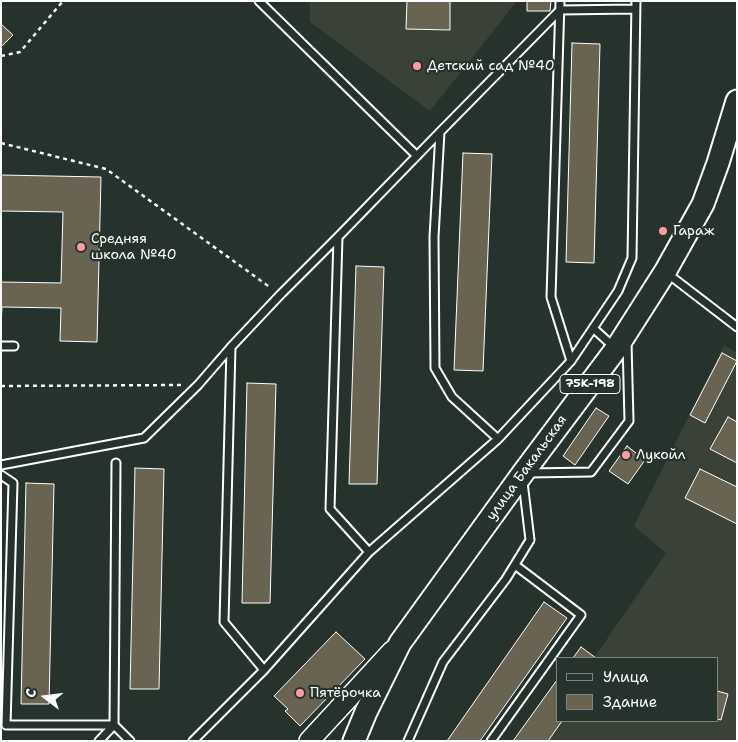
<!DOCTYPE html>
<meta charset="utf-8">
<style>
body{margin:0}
#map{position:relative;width:738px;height:742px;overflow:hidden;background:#26332d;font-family:"Shantell Sans",sans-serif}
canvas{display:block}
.frame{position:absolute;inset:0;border:2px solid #fff;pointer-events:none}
.legend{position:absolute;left:556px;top:657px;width:162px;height:65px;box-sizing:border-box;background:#26332d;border:1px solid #7d8581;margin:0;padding:6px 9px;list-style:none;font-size:15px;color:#fff}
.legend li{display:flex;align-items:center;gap:10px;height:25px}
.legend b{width:25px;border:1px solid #7d8581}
.north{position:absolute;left:20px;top:672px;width:50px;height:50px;-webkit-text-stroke:4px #26332d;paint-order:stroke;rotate:285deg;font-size:14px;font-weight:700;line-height:20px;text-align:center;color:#fff}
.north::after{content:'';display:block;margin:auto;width:18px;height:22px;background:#fff;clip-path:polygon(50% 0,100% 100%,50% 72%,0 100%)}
</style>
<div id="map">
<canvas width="738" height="742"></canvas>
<div class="frame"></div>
<ul class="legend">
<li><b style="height:6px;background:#26332d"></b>Улица</li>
<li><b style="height:14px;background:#686451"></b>Здание</li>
</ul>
<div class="north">С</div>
</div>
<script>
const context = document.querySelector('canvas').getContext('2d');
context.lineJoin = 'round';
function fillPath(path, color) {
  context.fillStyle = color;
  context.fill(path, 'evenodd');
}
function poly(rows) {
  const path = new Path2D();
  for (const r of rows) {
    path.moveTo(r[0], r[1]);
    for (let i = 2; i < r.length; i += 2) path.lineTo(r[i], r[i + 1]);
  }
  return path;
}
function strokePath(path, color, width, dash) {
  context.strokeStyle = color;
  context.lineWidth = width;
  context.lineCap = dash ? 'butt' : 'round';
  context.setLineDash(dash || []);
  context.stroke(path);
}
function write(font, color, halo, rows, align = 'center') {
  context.font = font + ' "Shantell Sans",sans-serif';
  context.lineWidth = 4.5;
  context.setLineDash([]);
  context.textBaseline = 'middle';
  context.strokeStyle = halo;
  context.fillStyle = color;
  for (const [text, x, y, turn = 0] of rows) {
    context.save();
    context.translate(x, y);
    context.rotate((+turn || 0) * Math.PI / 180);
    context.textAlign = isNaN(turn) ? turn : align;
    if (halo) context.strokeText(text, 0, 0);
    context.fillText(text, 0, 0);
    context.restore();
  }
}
fillPath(poly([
 [310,1,517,1,430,111,310,22],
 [724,345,737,353,737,741,538,741,557,721,717,721,717,658,594,658,666,553,634,526]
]), '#3a4238');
const building = poly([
 [407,1,450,1,450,30,406,29,407,1],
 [527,1,551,1,550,11,527,11,527,1],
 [1,24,13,35,1,47,1,24],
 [572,43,600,44,594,263,566,262,572,43],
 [463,153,492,154,483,371,454,370,463,153],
 [1,175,101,177,97,342,60,341,61,308,2,307,1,326,1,282,61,283,63,212,1,211,1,175],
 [356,266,384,267,377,484,349,484,356,266],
 [722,353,737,361,705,423,690,415,722,353],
 [247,383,276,384,270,603,242,603,247,383],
 [596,408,609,416,575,465,563,456,596,408],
 [728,417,737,422,737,463,710,449,728,417],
 [627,446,645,460,628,484,609,471,627,446],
 [135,468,164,469,159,689,130,689,135,468],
 [700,469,737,487,737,524,685,498,700,469],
 [26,483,54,484,49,704,21,704,26,483],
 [544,602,567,618,480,741,447,741,544,602],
 [336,632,365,659,300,726,285,711,288,709,274,696,336,632],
 [581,647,596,658,573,658,581,647],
 [557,680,557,721,562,721,548,741,513,741,557,680],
 [717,691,728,694,721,720,717,719,717,691]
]);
fillPath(building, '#686451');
strokePath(building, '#fff', 1);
const service = poly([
 [259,1,417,156],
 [560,1,551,297,571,361],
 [440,132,434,237,435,368,452,397,498,439],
 [338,237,330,509,369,552],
 [668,274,737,327],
 [593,328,615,348],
 [1,346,14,346],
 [1,465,144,438,198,385,231,347],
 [528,473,591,472,629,421,627,342],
 [1,475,13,483,6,725,114,725,130,741],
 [264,670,224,622,231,347,280,295,338,237,440,132,560,10,635,9],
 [99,741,114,725,116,463],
 [193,741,264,670,369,552,498,439,571,361,618,291,632,258,636,1],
 [408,741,443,662,506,579,530,540,523,482],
 [491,741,581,615,515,565]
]);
const secondary = poly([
 [309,741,392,651]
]);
const primary = poly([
 [354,741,366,712,400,643,523,473,616,349,665,272,703,204,718,163,737,101]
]);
strokePath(service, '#fff', 11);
strokePath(secondary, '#fff', 22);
strokePath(primary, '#fff', 25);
strokePath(poly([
 [1,56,20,52,63,1],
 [1,143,106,169,271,288],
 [1,386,181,385]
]), '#fff', 2.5, [4, 4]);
strokePath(service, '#26332d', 7);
strokePath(secondary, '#26332d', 19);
strokePath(primary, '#26332d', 21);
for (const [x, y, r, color] of [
 [417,66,5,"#ff9aa2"],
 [663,231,5,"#ff9aa2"],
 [81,247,5,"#ff9aa2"],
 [626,455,5,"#ff9aa2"],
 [300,693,5,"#ff9aa2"]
]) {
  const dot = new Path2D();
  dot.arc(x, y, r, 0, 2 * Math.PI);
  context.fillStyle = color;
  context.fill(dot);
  strokePath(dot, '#26332d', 2);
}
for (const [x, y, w] of [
 [590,384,60]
]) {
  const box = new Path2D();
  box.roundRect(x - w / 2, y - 9.5, w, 19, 4);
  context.fillStyle = '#26332d';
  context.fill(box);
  strokePath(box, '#fff', 1);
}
write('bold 12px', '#fff', null, [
 ["75К-198",590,384]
]);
write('14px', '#fff', '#26332d', [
 ["Детский сад №40",427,66],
 ["Гараж",673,231],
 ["Средняя",91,239],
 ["школа №40",91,255],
 ["Лукойл",636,455],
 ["Пятёрочка",310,693]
], 'left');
write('14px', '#fff', '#26332d', [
 ["улица Бакальская",527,468,-54]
]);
</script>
